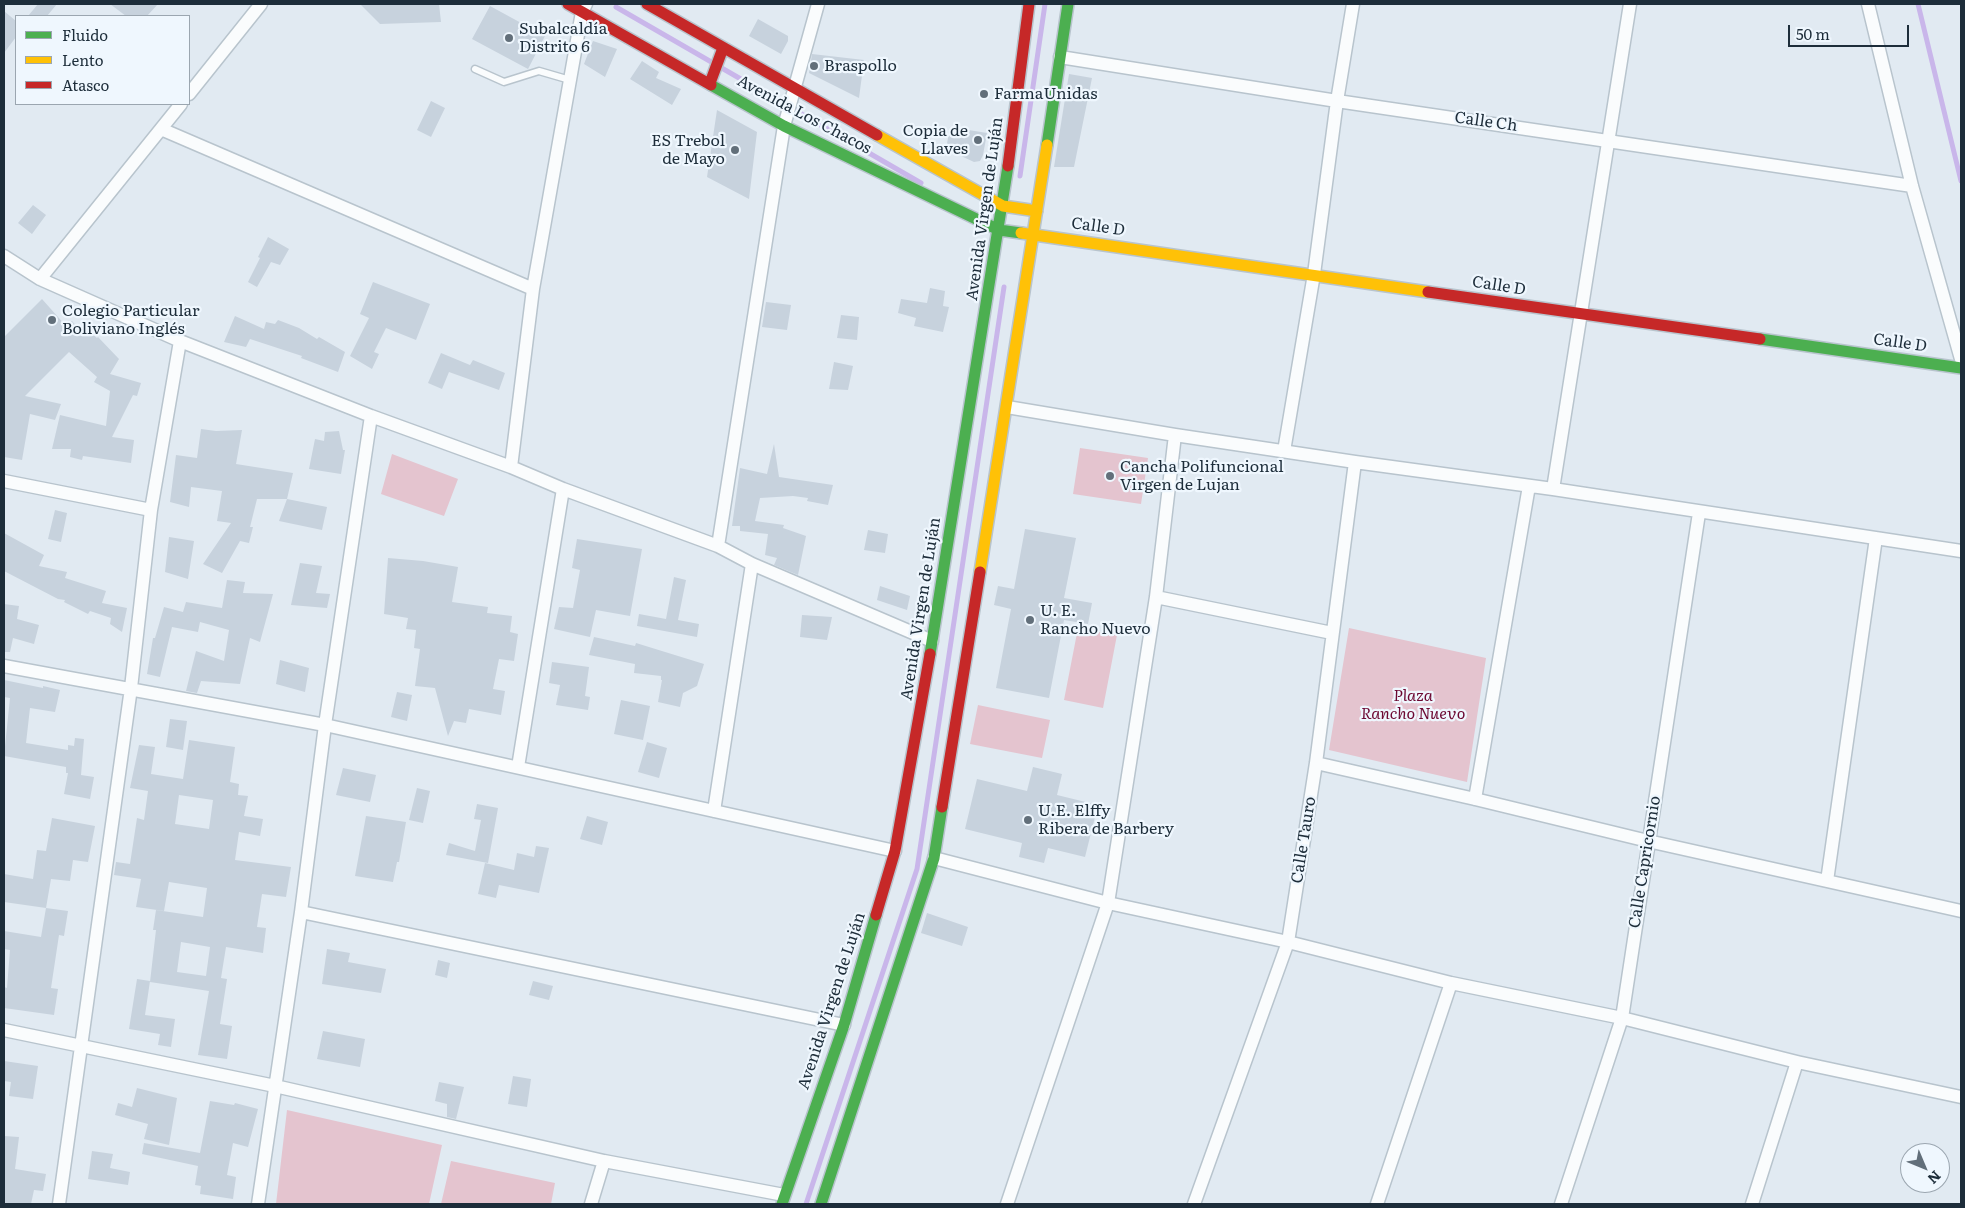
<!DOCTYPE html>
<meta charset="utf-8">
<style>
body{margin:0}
#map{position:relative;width:1965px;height:1208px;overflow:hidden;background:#e1eaf2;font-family:Literata,serif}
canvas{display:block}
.frame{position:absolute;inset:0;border:5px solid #1d2d3a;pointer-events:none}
.legend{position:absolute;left:15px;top:15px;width:175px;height:90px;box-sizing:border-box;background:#eff7fe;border:1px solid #9ba6b0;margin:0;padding:6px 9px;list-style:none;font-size:15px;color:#1d2d3a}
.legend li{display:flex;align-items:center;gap:10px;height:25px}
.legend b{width:25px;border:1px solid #9ba6b0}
.north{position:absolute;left:1900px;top:1143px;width:50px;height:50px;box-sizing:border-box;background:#eff7fe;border:1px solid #9ba6b0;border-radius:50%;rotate:135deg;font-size:14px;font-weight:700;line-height:20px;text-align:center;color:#1d2d3a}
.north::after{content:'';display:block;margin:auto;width:18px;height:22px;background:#626f7a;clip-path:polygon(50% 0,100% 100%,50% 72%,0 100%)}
.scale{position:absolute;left:1788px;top:25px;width:121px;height:22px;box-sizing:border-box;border:2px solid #1d2d3a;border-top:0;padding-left:6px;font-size:15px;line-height:18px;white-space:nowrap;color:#1d2d3a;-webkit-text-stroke:4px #eff7fe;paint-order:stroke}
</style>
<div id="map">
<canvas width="1965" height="1208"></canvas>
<div class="frame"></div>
<ul class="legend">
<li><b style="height:6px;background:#4caf50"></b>Fluido</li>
<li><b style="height:6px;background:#ffc107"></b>Lento</li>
<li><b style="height:6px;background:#c62828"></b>Atasco</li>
</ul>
<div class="north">N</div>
<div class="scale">50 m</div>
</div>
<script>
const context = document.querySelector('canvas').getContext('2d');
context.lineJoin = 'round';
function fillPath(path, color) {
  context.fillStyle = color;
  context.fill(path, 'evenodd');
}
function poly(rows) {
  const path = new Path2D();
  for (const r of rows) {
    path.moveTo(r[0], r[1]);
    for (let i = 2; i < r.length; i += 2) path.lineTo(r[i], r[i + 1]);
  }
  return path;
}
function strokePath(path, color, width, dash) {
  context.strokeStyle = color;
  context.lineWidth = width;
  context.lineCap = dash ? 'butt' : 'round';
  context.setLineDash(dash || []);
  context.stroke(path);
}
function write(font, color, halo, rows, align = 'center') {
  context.font = font + ' Literata,serif';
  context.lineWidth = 4.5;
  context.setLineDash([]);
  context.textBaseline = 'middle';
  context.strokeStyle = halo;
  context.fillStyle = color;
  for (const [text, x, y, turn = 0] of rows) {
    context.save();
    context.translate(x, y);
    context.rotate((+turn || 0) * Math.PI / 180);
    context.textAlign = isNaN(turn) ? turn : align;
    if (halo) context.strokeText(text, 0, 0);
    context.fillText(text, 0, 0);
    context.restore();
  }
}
fillPath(poly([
 [1080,448,1148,458,1141,504,1073,494],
 [392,454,458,479,444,516,381,494],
 [1078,628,1117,635,1103,708,1064,700],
 [1349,628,1486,658,1467,782,1329,750],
 [978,705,1050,720,1042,758,970,744],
 [287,1110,442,1145,429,1204,276,1204],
 [451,1161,555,1183,551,1204,441,1204]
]), '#e4c4cf');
strokePath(poly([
 [1918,4,1961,181],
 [616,7,921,183],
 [1020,176,1045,4],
 [806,1204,917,869,1004,287]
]), '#c9b6ea', 5);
fillPath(poly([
 [38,4,57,4,47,16,28,16],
 [110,4,158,4,147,16,126,16],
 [360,4,439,4,441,22,380,24],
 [490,6,545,36,528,69,472,39],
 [4,11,16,21,16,37,4,53],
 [758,19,788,36,788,41,781,54,749,36],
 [593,41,617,49,605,77,584,64],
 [812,54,864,60,859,98,809,73],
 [642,61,659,72,656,78,681,89,672,105,630,79],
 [1069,74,1092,78,1074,167,1054,167],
 [431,101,445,108,431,137,417,130],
 [717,110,757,132,749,199,707,177],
 [950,127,987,133,983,155,980,161,974,162,946,149],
 [33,205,46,215,32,234,18,223],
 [268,237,289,249,280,265,271,262,257,287,248,282,260,258,258,257],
 [373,282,430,304,416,340,386,328,374,352,379,354,372,369,350,356,369,318,360,314],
 [930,288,945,291,943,306,949,307,943,332,914,326,916,318,898,313,901,299,927,303],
 [42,299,66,326,72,321,79,329,82,325,97,338,98,337,119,359,110,374,141,383,137,396,133,395,112,437,134,440,131,463,83,456,82,460,70,457,71,449,52,449,60,415,106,426,110,391,94,382,97,377,69,352,25,396,61,404,55,420,30,414,22,460,4,457,4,337],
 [766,302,791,305,787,330,762,327],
 [841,315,859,317,857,340,837,338],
 [235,316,264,329,266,322,275,324,278,320,299,328,317,339,319,337,345,352,338,372,301,358,302,356,250,339,246,347,224,342],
 [441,353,470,365,473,360,505,373,499,390,449,372,442,389,428,383],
 [834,362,853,366,848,390,829,389],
 [201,429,216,431,242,430,236,464,293,473,287,499,257,499,250,527,253,527,249,543,240,541,222,573,203,564,231,523,217,521,222,491,191,487,189,507,170,502,176,455,197,458],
 [339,431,343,450,345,450,341,474,309,469,315,439,324,441,325,432],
 [774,444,779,477,833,485,828,505,807,501,808,498,793,496,760,498,755,521,784,525,783,528,806,536,798,575,774,565,777,558,765,555,768,534,740,531,740,526,732,526,740,468,767,474],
 [287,499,327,507,322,530,279,521],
 [55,510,67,513,61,542,48,539],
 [1025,529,1076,538,1064,598,1092,603,1088,624,1064,620,1049,698,996,688,1011,609,994,605,998,586,1014,589],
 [868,530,888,534,885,553,864,550],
 [4,533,44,555,39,566,67,572,65,578,106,591,102,603,127,608,122,632,110,624,111,618,90,611,88,614,64,602,65,600,58,599,4,571],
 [169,537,194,541,188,579,165,572],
 [577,539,642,549,630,616,596,610,590,637,554,629,559,607,573,608,580,570,572,568],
 [388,558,423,561,458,567,452,602,488,607,487,613,512,616,510,632,518,634,514,661,499,659,493,689,505,691,501,715,469,709,466,723,454,721,448,736,435,688,415,686,420,649,414,648,416,630,406,629,408,618,384,614],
 [300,563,322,566,316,593,330,594,327,608,291,605],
 [674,577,686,580,678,620,699,624,697,637,637,626,639,614,666,619],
 [227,580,245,582,243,593,273,594,260,642,250,638,240,684,201,681,197,693,186,691,196,651,224,661,229,630,200,622,198,632,172,627,160,677,147,674,153,638,155,638,164,607,183,612,186,602,222,608],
 [880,586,910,596,907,610,877,600],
 [4,604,19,606,17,619,39,625,34,644,13,638,10,652,4,652],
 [802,615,832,617,827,640,800,637],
 [594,637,635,646,636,643,704,664,697,686,683,693,680,707,658,702,662,680,661,680,661,676,634,673,635,664,589,655],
 [280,660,309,668,305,692,276,684],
 [552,662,589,667,585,696,590,697,588,710,556,705,560,685,549,683],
 [4,680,43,688,43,686,60,690,55,712,30,708,26,743,68,750,68,745,74,746,75,738,84,739,81,775,94,777,90,799,64,794,68,773,66,773,66,767,4,756,10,698,4,697],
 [397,692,412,695,407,721,391,717],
 [621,700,650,706,643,740,614,734],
 [170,719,187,721,183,750,166,747],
 [189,740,235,747,230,782,239,784,238,795,248,796,244,816,263,819,260,836,239,832,235,860,291,867,286,897,262,894,257,927,266,928,263,953,226,947,221,978,227,979,220,1024,232,1026,227,1059,198,1055,209,991,150,982,156,930,153,930,156,910,203,917,207,888,169,882,164,911,136,907,141,879,114,875,116,862,130,864,137,818,144,820,148,791,130,788,139,745,155,747,151,774,183,779],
 [179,795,213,800,209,829,175,824],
 [181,942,210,947,206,976,177,972],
 [647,742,667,748,659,778,638,772],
 [1033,767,1062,774,1057,795,1098,805,1085,857,1048,848,1044,863,1019,857,1022,843,965,829,977,779,1027,791],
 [343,768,376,775,370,802,336,795],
 [417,788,430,791,423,823,409,820],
 [477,804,498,808,488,863,446,855,449,843,475,851,481,820,474,819],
 [366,816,406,822,399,862,397,862,393,882,355,876],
 [587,816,608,822,602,845,580,839],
 [52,818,95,826,88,862,73,860,70,881,51,879,46,908,4,902,4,874,33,879,37,850,46,851],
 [536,846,549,848,539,893,499,885,496,898,478,894,485,863,514,870,517,853,534,857],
 [46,908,68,911,64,936,59,935,51,988,58,989,54,1015,4,1008,4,987,7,988,10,950,4,949,4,931,41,937],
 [927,913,968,927,962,946,921,933],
 [327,949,350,953,348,962,386,969,381,993,322,984],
 [438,960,450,963,447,978,435,975],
 [137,979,150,981,145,1015,175,1019,171,1047,158,1045,160,1034,129,1029],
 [533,981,553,986,549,1000,529,995],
 [323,1031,365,1039,360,1067,317,1059],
 [4,1061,38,1066,33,1099,9,1096,11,1082,4,1081],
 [513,1076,531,1079,527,1107,508,1104],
 [439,1082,464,1087,456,1119,447,1117,447,1104,435,1101],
 [137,1088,177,1098,169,1145,144,1139,148,1124,115,1115,118,1103,132,1107],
 [210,1101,234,1105,235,1103,258,1109,248,1147,233,1143,227,1175,236,1177,233,1199,200,1194,201,1186,195,1185,198,1166,142,1154,144,1143,200,1153],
 [4,1136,19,1137,15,1169,46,1174,43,1191,34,1190,31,1204,4,1204],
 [92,1151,113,1154,110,1168,130,1172,128,1185,88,1179]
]), '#c7d2dd');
const lane = poly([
 [475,69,504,82,539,71,570,80]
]);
const street = poly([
 [1868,4,1912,186,1961,359],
 [1060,57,1337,101,1912,186],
 [189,94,261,4],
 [161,129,533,289],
 [4,256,40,279,180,341,371,416,511,467,563,489,718,546,752,564,932,641],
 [40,279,181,104],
 [1007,407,1175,435,1355,462,1553,489,1961,551],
 [1284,451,1314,274,1337,101,1353,4],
 [511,467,533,289,582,12,586,4],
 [4,481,151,510],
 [1553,489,1630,4],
 [718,546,784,126,818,4],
 [1156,597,1332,633],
 [4,666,325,725,895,851],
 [1316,763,1475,799,1648,841,1961,911],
 [518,767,563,489],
 [1475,799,1529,486],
 [714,811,752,564],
 [934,858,1108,903,1288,942,1451,983,1622,1018,1797,1062,1961,1097],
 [1827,881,1876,538],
 [301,912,844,1025],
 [4,1030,275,1086,604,1161,784,1195],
 [59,1204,131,688,151,510,180,341],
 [258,1204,301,912,325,725,371,416],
 [591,1204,604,1161],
 [1007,1204,1108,903,1156,597,1175,435],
 [1194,1204,1288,942,1316,763,1355,462],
 [1377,1204,1451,983],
 [1561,1204,1622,1018,1699,513],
 [1752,1204,1797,1062]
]);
const fast = poly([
 [711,85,784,126,999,230,1021,233],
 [1047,145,1068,4],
 [1760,339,1961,368],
 [930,654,1008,166],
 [782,1204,844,1025,876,915],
 [821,1204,934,858,942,807]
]);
const slow = poly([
 [877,135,1003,206,1037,211],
 [1021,233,1428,292],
 [980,572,1047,145]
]);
const jam = poly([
 [568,4,711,85],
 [647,4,877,135],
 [710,83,723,48],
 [1008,166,1029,4],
 [1428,292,1760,339],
 [942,807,980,572],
 [876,915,895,851,930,654]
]);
strokePath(lane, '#b8c4cd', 9);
strokePath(street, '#b8c4cd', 15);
strokePath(fast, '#b8c4cd', 14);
strokePath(slow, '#b8c4cd', 14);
strokePath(jam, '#b8c4cd', 14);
strokePath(lane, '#fafcfd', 6);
strokePath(street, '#fafcfd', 12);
strokePath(fast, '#4caf50', 11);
strokePath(slow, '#ffc107', 11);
strokePath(jam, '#c62828', 11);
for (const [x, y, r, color] of [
 [509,38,5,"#626f7a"],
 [814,66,5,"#626f7a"],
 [984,94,5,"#626f7a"],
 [978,140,5,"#626f7a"],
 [735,150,5,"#626f7a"],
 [52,320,5,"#626f7a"],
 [1110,476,5,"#626f7a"],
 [1030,620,5,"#626f7a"],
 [1028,820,5,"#626f7a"]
]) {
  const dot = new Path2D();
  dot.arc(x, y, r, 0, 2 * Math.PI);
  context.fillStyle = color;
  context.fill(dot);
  strokePath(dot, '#eff7fe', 2);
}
write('16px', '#1d2d3a', '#eff7fe', [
 ["Subalcaldía",519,29],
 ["Distrito 6",519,47],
 ["Braspollo",824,66],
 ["FarmaUnidas",994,94],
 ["Copia de",968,131,"right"],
 ["Llaves",968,149,"right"],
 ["ES Trebol",725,141,"right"],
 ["de Mayo",725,159,"right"],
 ["Colegio Particular",62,311],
 ["Boliviano Inglés",62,329],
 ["Cancha Polifuncional",1120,467],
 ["Virgen de Lujan",1120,485],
 ["U. E.",1040,611],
 ["Rancho Nuevo",1040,629],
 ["U.E. Elffy",1038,811],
 ["Ribera de Barbery",1038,829]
], 'left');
write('16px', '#1d2d3a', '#eff7fe', [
 ["Avenida Los Chacos",804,115,28],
 ["Calle Ch",1486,122,8],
 ["Avenida Virgen de Luján",985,209,-82],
 ["Calle D",1098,227,8],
 ["Calle D",1499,286,9],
 ["Calle D",1900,343,8],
 ["Avenida Virgen de Luján",921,609,-81],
 ["Calle Tauro",1304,840,-81],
 ["Calle Capricornio",1645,862,-81],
 ["Avenida Virgen de Luján",832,1001,-72]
]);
write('italic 16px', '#6c0731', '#eff7fe', [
 ["Plaza",1413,696],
 ["Rancho Nuevo",1413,714]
]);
</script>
